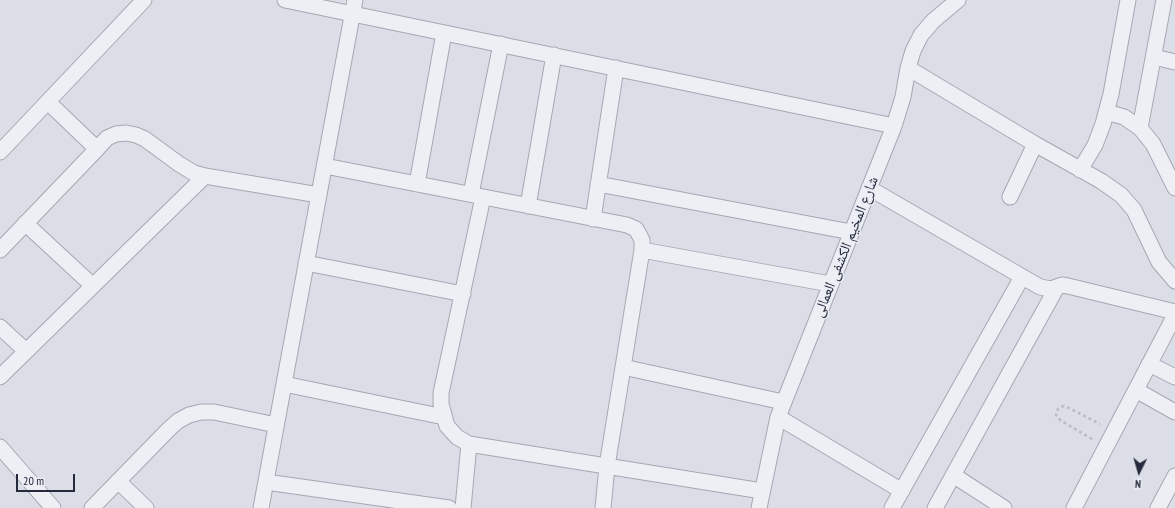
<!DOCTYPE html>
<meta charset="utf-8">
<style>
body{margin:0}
#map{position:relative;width:1175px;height:508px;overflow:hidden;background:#dbdee6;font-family:"PT Sans Narrow",sans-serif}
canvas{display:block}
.north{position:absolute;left:1119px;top:452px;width:40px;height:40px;-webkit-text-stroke:3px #eaedf4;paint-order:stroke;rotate:185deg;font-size:11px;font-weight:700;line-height:16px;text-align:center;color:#252a3c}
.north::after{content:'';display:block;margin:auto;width:14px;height:18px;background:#252a3c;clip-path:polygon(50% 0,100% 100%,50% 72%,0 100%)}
.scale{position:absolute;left:16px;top:474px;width:59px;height:18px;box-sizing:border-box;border:2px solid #252a3c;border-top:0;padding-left:5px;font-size:12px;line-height:14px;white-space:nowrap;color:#252a3c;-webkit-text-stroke:3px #eaedf4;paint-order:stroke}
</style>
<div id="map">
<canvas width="1175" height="508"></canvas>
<div class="north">N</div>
<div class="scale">20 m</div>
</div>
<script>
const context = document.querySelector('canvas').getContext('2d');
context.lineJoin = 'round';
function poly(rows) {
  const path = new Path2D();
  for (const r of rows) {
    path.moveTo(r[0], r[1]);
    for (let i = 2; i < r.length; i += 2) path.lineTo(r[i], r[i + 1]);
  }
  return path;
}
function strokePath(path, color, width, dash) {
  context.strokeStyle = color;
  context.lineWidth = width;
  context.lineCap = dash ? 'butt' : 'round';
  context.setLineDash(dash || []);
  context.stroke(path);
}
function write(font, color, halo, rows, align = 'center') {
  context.font = font + ' "PT Sans Narrow","Noto Naskh Arabic",sans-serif';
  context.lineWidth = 3;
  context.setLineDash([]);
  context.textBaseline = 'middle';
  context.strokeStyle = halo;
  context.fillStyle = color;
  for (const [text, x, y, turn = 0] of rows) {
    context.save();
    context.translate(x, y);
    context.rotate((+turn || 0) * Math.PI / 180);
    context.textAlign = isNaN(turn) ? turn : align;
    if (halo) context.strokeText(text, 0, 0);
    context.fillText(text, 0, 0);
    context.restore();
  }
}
const minor = poly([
 [285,0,894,126],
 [1154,57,1175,62],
 [908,68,1035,144,1101,181,1121,195,1134,210,1159,262,1175,281],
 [48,102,97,149],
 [1106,112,1124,117,1140,128,1153,144,1175,188],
 [1140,128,1164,0],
 [0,152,144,0],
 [325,166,627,225,636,229,642,240,642,250,607,466,603,508],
 [1080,170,1095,145,1103,124,1111,94,1128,0],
 [417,184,444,33],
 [598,184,851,232],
 [869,188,1040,287,1051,289,1062,285,1068,286,1175,312],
 [471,194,501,44],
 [483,197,441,393,441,404,447,426,457,437,469,444,762,491],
 [1010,197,1035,144],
 [528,206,554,55],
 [593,219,616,68],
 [25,223,93,286],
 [0,250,97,149,107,138,116,134,126,133,136,135,145,139,179,164,194,173,205,176,319,195],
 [642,250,830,284],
 [306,263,463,294],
 [0,327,26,351],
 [1149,364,1175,377],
 [623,367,783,402],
 [0,377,205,176],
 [284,384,444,417],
 [1136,390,1175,412],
 [778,417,902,491],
 [0,447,53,508],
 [953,475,1004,508],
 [118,481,146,508],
 [266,482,449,508],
 [92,508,169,429,178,421,189,415,201,412,214,412,276,425],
 [261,508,355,0],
 [463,508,469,444],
 [759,508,778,417,894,126,903,97,908,68,913,51,921,35,933,21,958,0],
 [892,508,1022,277],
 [935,508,1057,287],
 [1074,508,1175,315],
 [1158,508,1175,476]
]);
strokePath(minor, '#a4a8b3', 17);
strokePath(poly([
 [1092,439,1060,420,1056,415,1058,409,1063,406,1069,408,1100,424]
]), '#babcc4', 2.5, [3, 3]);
strokePath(minor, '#eeeff4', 15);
write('15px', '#252a3c', '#eaedf4', [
 ["شارع المخيم الكشفى العمالى",846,247,-68]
]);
</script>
